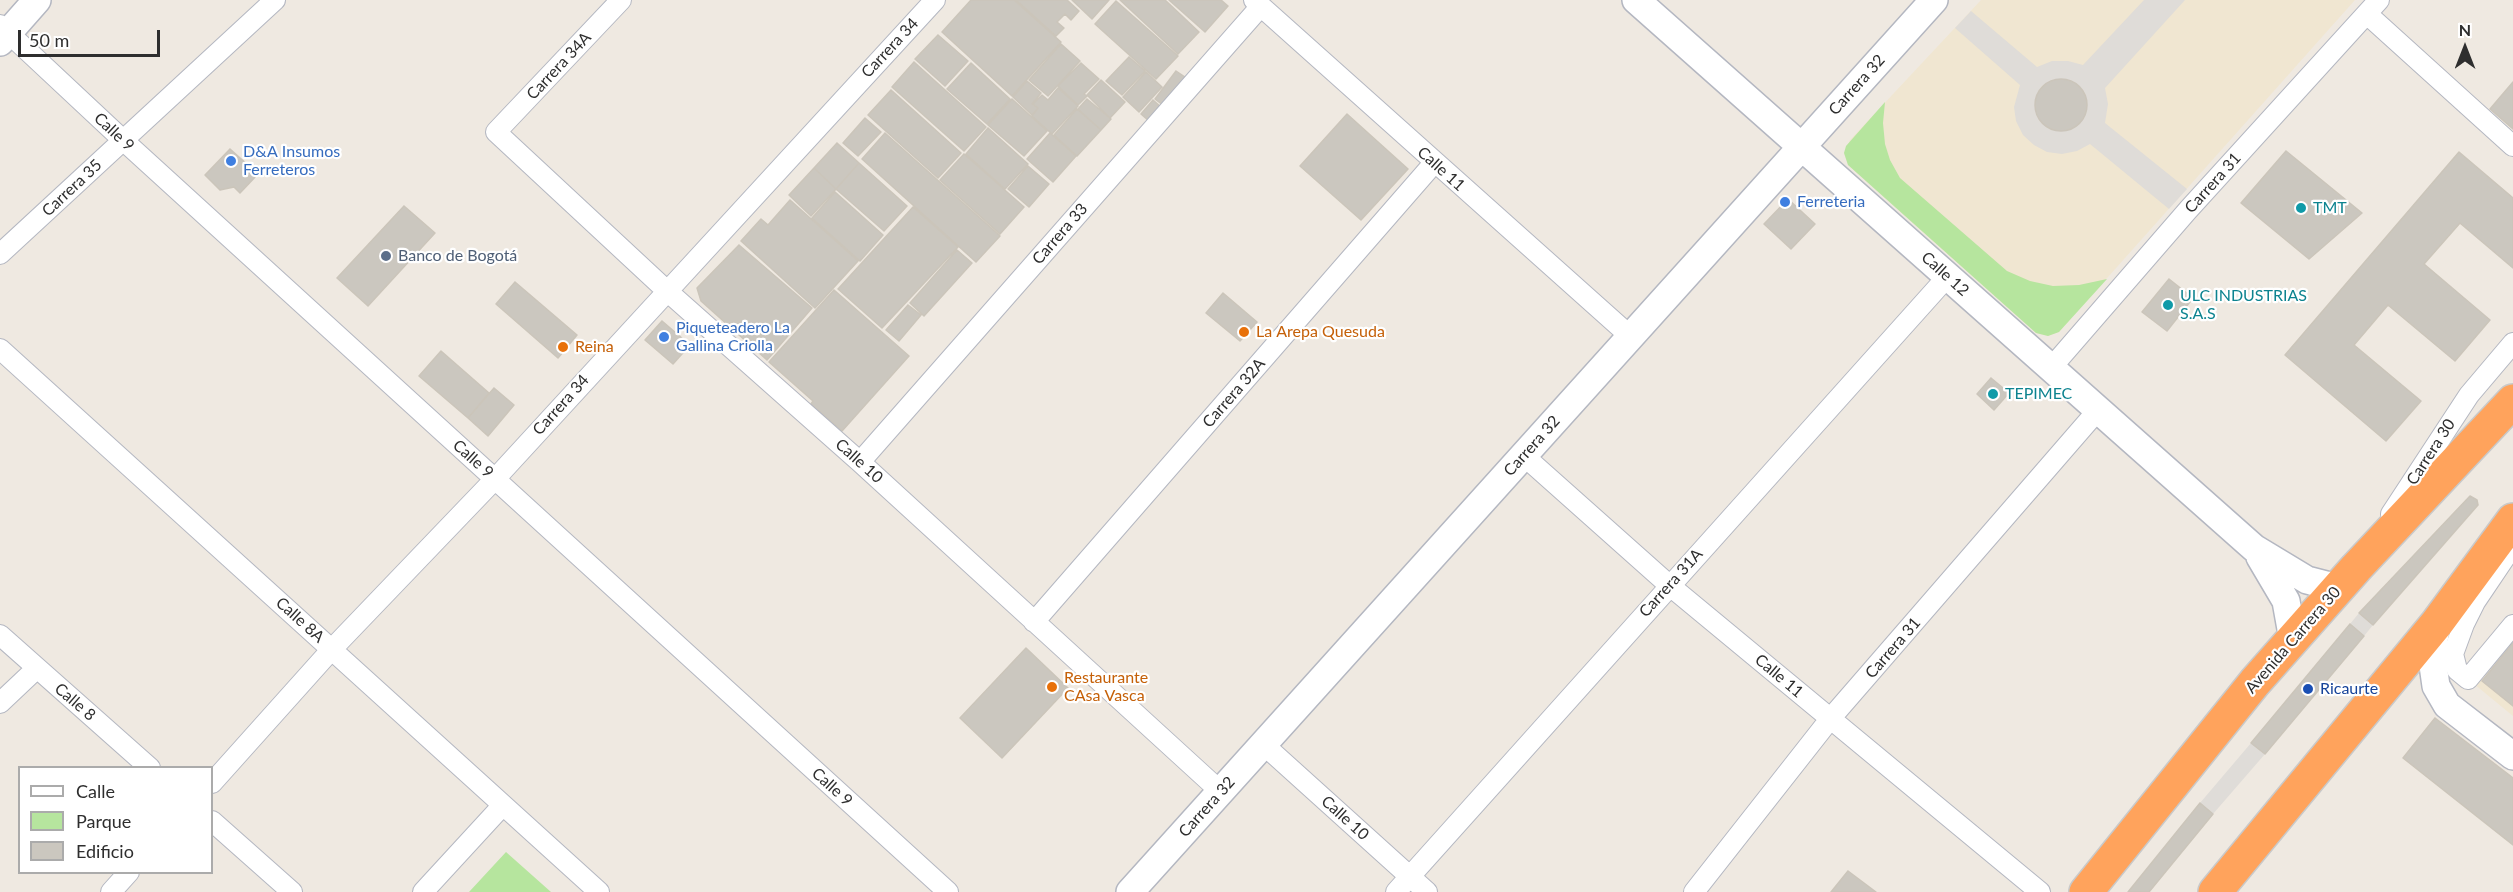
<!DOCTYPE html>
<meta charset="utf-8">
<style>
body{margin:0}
#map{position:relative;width:2513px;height:892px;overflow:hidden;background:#efe9e1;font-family:Lato,sans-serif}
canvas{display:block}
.legend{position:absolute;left:18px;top:766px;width:195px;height:108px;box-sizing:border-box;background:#fff;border:2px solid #ababab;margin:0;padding:8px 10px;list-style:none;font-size:18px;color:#2e2e2e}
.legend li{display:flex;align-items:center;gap:12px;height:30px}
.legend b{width:30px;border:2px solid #ababab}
.north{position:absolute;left:2435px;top:18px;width:60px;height:60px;-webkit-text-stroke:4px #fff;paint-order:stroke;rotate:0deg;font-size:16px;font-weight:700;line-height:24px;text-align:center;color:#2e2e2e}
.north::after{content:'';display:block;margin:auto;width:21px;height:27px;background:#2e2e2e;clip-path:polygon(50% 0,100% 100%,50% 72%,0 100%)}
.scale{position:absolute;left:18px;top:30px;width:142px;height:27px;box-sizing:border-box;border:3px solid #2e2e2e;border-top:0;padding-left:8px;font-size:18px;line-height:21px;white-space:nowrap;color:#2e2e2e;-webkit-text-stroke:4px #fff;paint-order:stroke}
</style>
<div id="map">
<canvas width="2513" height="892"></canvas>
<ul class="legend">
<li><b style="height:8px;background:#fff"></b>Calle</li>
<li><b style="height:16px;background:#b6e59e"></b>Parque</li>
<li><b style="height:16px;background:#cbc7bf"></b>Edificio</li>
</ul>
<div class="north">N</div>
<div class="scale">50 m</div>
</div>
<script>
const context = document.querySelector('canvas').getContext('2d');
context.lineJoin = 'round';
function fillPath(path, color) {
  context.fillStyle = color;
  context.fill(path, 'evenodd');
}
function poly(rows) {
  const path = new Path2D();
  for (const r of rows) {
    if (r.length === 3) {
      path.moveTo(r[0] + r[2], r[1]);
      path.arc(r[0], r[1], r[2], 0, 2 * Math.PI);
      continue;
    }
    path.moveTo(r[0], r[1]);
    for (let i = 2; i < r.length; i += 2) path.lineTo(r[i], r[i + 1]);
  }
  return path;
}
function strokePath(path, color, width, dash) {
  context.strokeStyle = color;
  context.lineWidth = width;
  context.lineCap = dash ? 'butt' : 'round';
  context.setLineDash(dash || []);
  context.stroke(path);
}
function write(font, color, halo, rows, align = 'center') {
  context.font = font + ' Lato,sans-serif';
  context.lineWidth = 4.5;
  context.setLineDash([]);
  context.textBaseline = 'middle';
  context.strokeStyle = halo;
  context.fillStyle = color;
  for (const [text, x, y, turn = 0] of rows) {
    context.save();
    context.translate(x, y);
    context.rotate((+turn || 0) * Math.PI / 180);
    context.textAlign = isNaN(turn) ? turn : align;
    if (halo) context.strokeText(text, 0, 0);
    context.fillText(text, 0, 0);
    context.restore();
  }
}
fillPath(poly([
 [1981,0,2355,0,2059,332,2048,336,2036,333,1848,165,1844,153,1850,140],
 [2513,625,2513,716,2468,679]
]), '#f0e6d1');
fillPath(poly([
 [1885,102,1883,123,1885,144,1890,160,1900,178,2007,271,2030,281,2053,286,2079,285,2107,279,2059,332,2048,336,2036,333,1848,165,1844,153,1846,146],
 [506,852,551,892,469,892]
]), '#b6e59e');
fillPath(poly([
 [2144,0,2185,0,2105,88,2108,104,2105,123,2187,189,2169,209,2090,144,2077,151,2062,154,2047,152,2034,145,2023,135,2016,121,2014,107,2020,85,1955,28,1971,11,2037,67,2052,61,2068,61,2083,65],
 [2057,79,2074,82,2086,95,2086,112,2076,126,2068,130,2052,129,2039,118,2036,110,2037,94,2042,86],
 [2359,613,2373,625,2364,636,2350,624],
 [2251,743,2265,754,2213,814,2200,803]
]), '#dfdcd8');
const building = poly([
 [971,0,1014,0,1061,42,1012,96,942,32,971,0],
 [1016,0,1067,0,1079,11,1071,20,1065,14,1057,22,1064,28,1056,36,1016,0],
 [1072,0,1109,0,1092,19,1072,0],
 [1120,0,1165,0,1199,32,1178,54,1120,0],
 [1169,0,1221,0,1228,6,1205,32,1169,0],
 [1116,1,1178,56,1156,79,1095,24,1116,1],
 [938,35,968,61,945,86,915,59,938,35],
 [1061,44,1080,61,1048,96,1029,80,1061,44],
 [1129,57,1145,71,1122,95,1106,81,1129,57],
 [914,62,986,127,964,151,892,87,914,62],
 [971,63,1010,99,987,124,947,89,971,63],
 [1081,63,1099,79,1084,94,1087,96,1078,105,1058,86,1081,63],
 [1176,71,1185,77,1164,106,1155,99,1176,71],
 [1146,72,1162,87,1139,112,1123,97,1146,72],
 [2061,105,26],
 [1101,80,1125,102,1110,118,1087,95,1101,80],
 [1027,81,1041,93,1032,104,1038,108,1032,115,1013,97,1027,81],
 [2513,82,2513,129,2490,109,2513,82],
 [1058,88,1078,106,1052,134,1032,116,1038,108,1033,104,1042,95,1048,100,1058,88],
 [891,90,961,153,938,178,868,115,891,90],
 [1012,99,1047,131,1024,156,988,125,1012,99],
 [1087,99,1111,119,1101,130,1078,109,1087,99],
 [1153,100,1162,108,1149,121,1141,114,1153,100],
 [1077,109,1101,130,1077,156,1054,135,1077,109],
 [1347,114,1408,169,1361,220,1300,166,1347,114],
 [865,118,881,132,858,156,843,143,865,118],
 [988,128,1028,164,1005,189,966,154,988,128],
 [885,133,1000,236,976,262,862,159,885,133],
 [1050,133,1076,156,1053,182,1027,159,1050,133],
 [837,143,859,163,836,189,814,168,837,143],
 [230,149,258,174,240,193,234,187,220,190,205,175,230,149],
 [2286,151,2362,213,2309,259,2241,203,2286,151],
 [2459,152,2513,198,2513,268,2460,223,2424,264,2490,320,2455,361,2388,305,2354,345,2421,401,2386,441,2285,355,2459,152],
 [964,154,1024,207,1000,234,940,180,964,154],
 [859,163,907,206,884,231,836,189,859,163],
 [1028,166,1049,184,1029,207,1008,189,1028,166],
 [814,168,836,189,811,216,789,195,814,168],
 [835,192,883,235,860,261,812,218,835,192],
 [1788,199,1815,224,1791,249,1764,224,1788,199],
 [790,200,858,261,815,308,741,241,761,219,768,225,790,200],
 [404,206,435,233,368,306,337,278,404,206],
 [913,207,958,247,882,328,838,289,913,207],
 [739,245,812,308,767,360,701,301,697,288,739,245],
 [957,250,972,263,924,316,910,303,957,250],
 [2169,279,2193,298,2167,331,2142,312,2169,279],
 [515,282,577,335,558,358,496,304,515,282],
 [834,290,909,356,842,431,811,404,813,401,769,362,834,290],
 [1223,293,1257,322,1240,341,1206,313,1223,293],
 [908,305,921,315,899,341,886,330,908,305],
 [662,321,690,345,673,364,645,340,662,321],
 [441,351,489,393,468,418,419,376,441,351],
 [1991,378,2009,393,1994,410,1977,394,1991,378],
 [494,388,514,405,488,436,468,418,494,388],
 [2470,496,2477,500,2478,505,2373,625,2359,613,2470,496],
 [2350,624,2364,636,2265,754,2251,743,2350,624],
 [2513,643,2513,706,2482,681,2513,643],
 [1026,648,1068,688,1002,758,960,718,1026,648],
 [2435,718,2513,778,2513,845,2403,758,2435,718],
 [2200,803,2213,814,2149,892,2128,892,2200,803],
 [1848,871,1876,892,1831,892,1848,871]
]);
fillPath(building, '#cbc7bf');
strokePath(building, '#cbc5ba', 1.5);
const street = poly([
 [621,0,496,132,666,290,860,462,1220,791],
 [1254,0,1630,336],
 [2367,14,2513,146],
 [0,25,124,141,948,892],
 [0,254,275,0],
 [0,349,599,892],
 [2051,368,2188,210,2379,0],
 [1523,455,1669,585,2040,892],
 [860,462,1261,6],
 [2391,514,2469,395,2513,343],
 [2508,553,2475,602,2464,624,2453,654,2457,670,2468,679,2513,625],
 [1034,622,1434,163],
 [0,635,150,768],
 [0,703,36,669],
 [1263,744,1427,892],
 [212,783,332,649,495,479,935,0],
 [212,821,292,892],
 [111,892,129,872],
 [423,892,503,805],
 [1396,892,1948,276],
 [1694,892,1830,719,2098,410]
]);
const secondary = poly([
 [1636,0,2254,548,2307,580,2338,588],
 [0,42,37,0],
 [2260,557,2286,601,2293,640],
 [2437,623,2433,646,2433,665,2436,686,2447,705,2513,756],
 [1130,892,1934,0]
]);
const highway = poly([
 [2086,892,2255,682,2356,568,2513,401],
 [2215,892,2437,623,2513,520]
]);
strokePath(street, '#b4b7c1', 22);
strokePath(secondary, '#b4b7c1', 30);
strokePath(highway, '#c9c9c9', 36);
strokePath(street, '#fff', 20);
strokePath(secondary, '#fff', 27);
strokePath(highway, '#ffa35c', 33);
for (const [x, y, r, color] of [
 [231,161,6,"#3f7fe0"],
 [1785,202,6,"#3f7fe0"],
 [2301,208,6,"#0f9aa8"],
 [386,256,6,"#5c6f8a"],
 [2168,305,6,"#0f9aa8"],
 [1244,332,6,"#e8710a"],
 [664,337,6,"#3f7fe0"],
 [563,347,6,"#e8710a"],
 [1993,394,6,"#0f9aa8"],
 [1052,687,6,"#e8710a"],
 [2308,689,6,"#1a4fb4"]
]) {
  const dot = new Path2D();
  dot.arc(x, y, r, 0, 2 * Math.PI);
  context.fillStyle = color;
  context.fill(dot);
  strokePath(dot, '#fff', 2);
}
write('16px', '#2e2e2e', '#fff', [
 ["Carrera 34",890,48,-47],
 ["Carrera 34A",559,66,-47],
 ["Carrera 32",1857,85,-48],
 ["Calle 9",114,132,43],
 ["Calle 11",1441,169,42],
 ["Carrera 31",2213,183,-48],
 ["Carrera 35",72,188,-43],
 ["Carrera 33",1060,234,-49],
 ["Calle 12",1945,274,42],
 ["Carrera 32A",1234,393,-49],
 ["Carrera 34",561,405,-48],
 ["Carrera 32",1532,446,-48],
 ["Carrera 30",2431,452,-57],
 ["Calle 9",473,459,42],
 ["Calle 10",859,461,42],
 ["Carrera 31A",1671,583,-48],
 ["Calle 8A",300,620,42],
 ["Avenida Carrera 30",2293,640,-49],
 ["Carrera 31",1893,648,-49],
 ["Calle 11",1779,676,40],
 ["Calle 8",75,702,41],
 ["Calle 9",832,787,42],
 ["Carrera 32",1207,807,-48],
 ["Calle 10",1345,818,42]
]);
write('16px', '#366cbe', '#fff', [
 ["D&A Insumos",243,152],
 ["Ferreteros",243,170],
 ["Ferreteria",1797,202],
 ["Piqueteadero La",676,328],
 ["Gallina Criolla",676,346]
], 'left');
write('16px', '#0d838f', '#fff', [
 ["TMT",2313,208],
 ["ULC INDUSTRIAS",2180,296],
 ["S.A.S",2180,314],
 ["TEPIMEC",2005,394]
], 'left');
write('16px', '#4e5e75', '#fff', [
 ["Banco de Bogotá",398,256]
], 'left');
write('16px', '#c56008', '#fff', [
 ["La Arepa Quesuda",1256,332],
 ["Reina",575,347],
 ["Restaurante",1064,678],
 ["CAsa Vasca",1064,696]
], 'left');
write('16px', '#164399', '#fff', [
 ["Ricaurte",2320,689]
], 'left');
</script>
